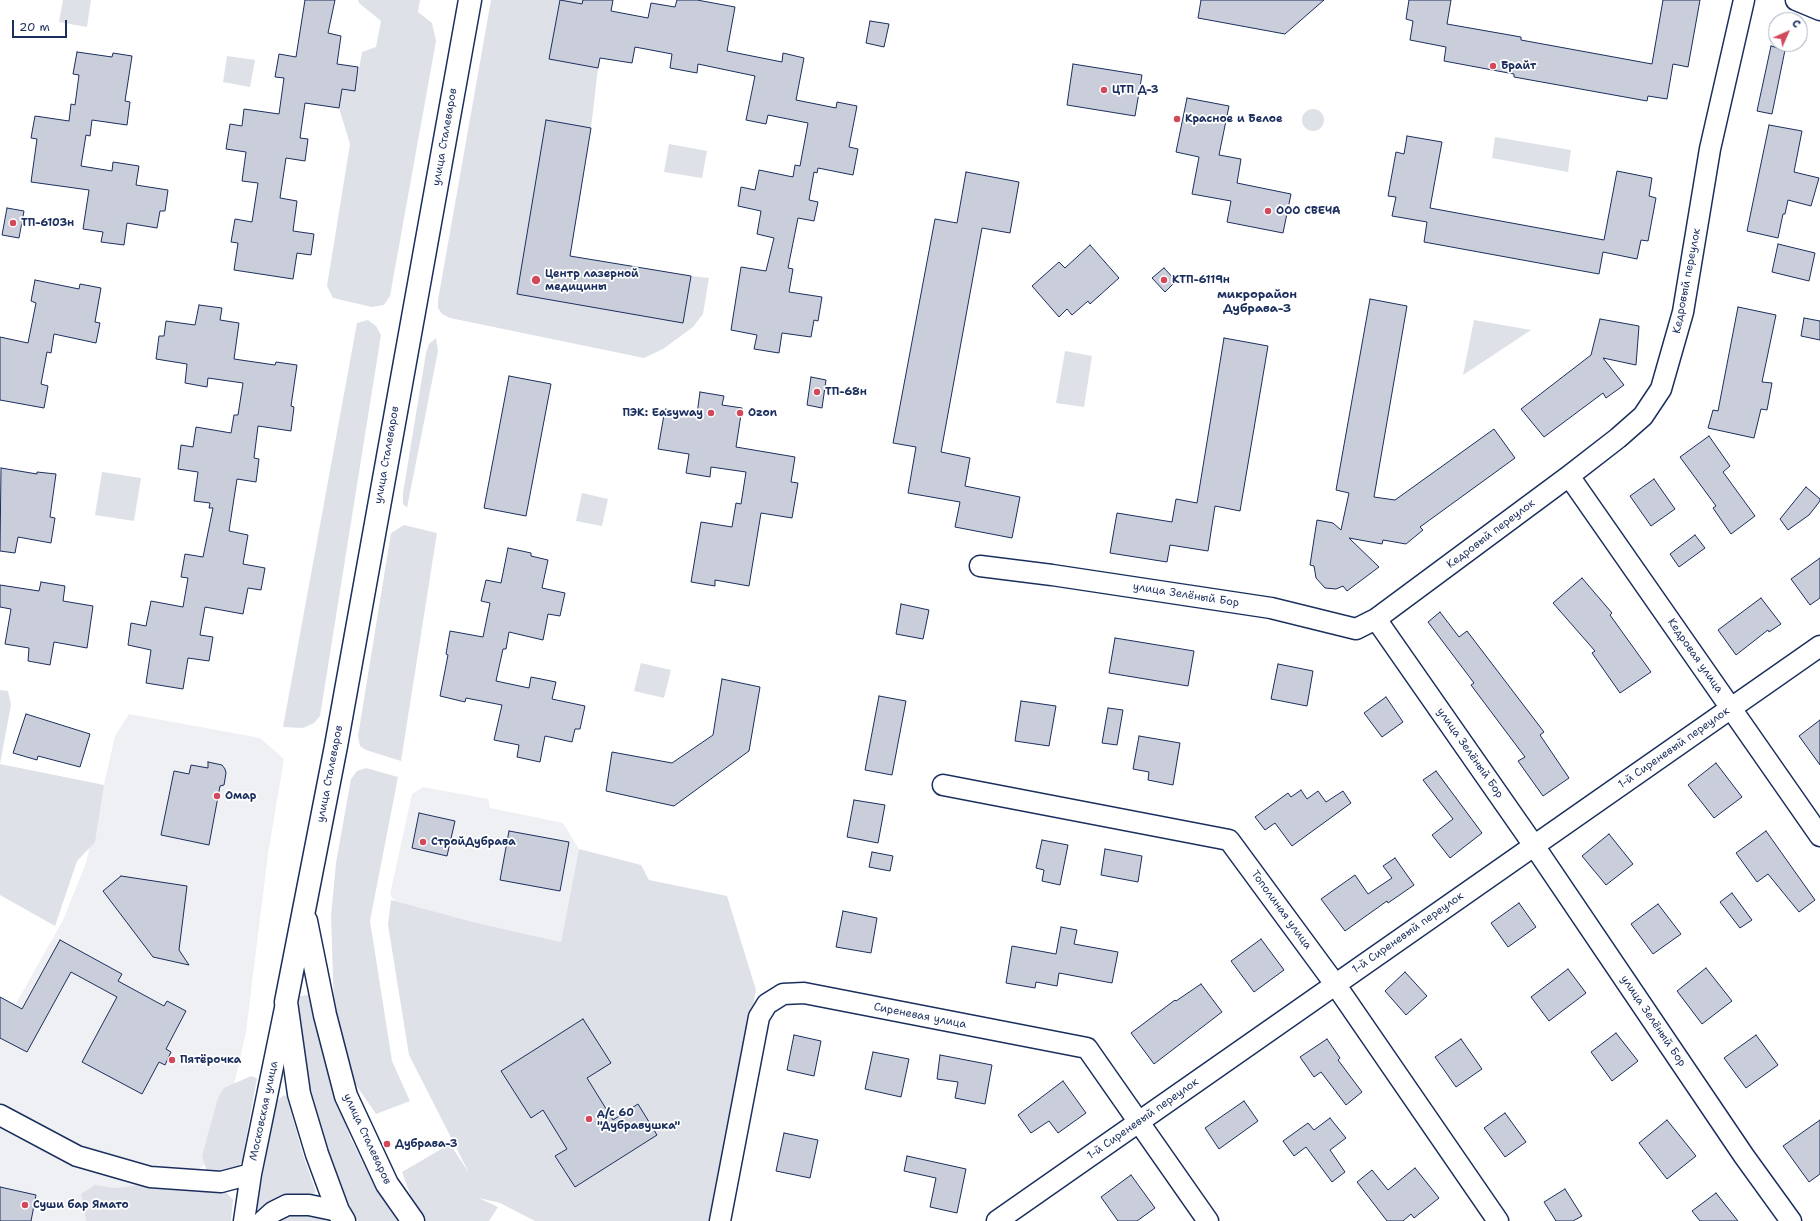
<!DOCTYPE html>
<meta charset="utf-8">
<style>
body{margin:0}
#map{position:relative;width:1820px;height:1221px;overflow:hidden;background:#fff;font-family:"Shantell Sans",sans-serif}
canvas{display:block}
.north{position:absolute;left:1768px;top:12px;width:40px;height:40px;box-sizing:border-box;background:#fff;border:1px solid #a4acbf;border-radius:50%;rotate:45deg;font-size:11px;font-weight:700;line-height:16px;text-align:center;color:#1b2f5e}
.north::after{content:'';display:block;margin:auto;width:14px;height:18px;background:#d1495b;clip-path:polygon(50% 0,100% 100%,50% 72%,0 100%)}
.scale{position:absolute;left:12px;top:20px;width:55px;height:18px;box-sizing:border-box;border:2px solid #1b2f5e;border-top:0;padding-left:5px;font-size:12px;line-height:14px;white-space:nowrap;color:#1b2f5e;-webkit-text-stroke:3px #fff;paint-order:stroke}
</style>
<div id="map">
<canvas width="1820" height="1221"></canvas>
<div class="north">С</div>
<div class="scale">20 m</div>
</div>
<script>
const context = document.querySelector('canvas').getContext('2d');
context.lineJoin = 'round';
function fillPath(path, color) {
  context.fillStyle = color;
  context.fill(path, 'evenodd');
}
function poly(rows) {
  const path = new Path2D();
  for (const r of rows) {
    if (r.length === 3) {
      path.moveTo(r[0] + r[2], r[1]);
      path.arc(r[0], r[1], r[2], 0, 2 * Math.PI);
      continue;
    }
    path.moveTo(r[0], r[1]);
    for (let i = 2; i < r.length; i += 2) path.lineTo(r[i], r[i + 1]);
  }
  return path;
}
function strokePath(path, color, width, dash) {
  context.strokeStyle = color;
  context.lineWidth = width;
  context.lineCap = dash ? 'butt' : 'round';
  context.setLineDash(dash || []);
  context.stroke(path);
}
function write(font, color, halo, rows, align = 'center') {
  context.font = font + ' "Shantell Sans",sans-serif';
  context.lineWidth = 3.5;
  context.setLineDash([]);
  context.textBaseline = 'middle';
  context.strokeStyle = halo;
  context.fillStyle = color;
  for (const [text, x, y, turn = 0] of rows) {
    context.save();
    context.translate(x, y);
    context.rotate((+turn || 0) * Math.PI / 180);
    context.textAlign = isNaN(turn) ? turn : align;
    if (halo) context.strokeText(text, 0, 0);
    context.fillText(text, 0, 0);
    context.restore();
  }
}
fillPath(poly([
 [129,714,260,738,284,759,268,854,246,1032,219,1152,138,1221,0,1221,0,1032,63,920,86,863,115,736],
 [423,787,488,799,490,808,563,823,579,849,561,942,469,921,400,909,390,894,412,794]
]), '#eff0f4');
fillPath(poly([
 [63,0,91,0,87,27,59,22],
 [358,0,420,0,418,12,432,23,436,41,390,296,384,305,372,307,333,298,327,286,350,144,339,108,342,89,355,91,362,52,376,47,381,21,359,3],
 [491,0,583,0,582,4,560,1,549,59,598,68,591,128,546,120,517,294,683,322,691,276,709,278,703,314,693,327,663,349,644,358,450,318,442,314,438,308,438,300],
 [227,56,255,60,250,87,223,82],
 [1313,120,11],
 [1495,137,1571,150,1568,172,1492,158],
 [669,144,707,151,702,178,664,172],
 [368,320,376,326,381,335,320,716,314,723,303,728,283,727,357,323],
 [1474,320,1531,330,1463,375],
 [436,338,438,351,407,508,403,504,403,493,426,353,429,344],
 [1065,351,1092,356,1084,407,1056,403],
 [102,472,141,478,134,521,95,515],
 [582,493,608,499,602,526,576,521],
 [404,525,437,533,401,761,366,750,360,746,358,736,391,533],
 [641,663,671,670,664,698,634,691],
 [0,690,8,691,11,705,0,764,104,785,95,842,77,861,55,926,0,895],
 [366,768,398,777,370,921,392,1061,410,1101,376,1114,350,1076,334,1008,331,916,336,863,351,779,357,771],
 [579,849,641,865,649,880,727,896,756,990,712,1221,535,1221,500,1203,479,1198,498,1207,489,1221,426,1221,418,1211,411,1197,402,1172,450,1144,469,1173,409,1055,388,925,391,900,469,921,561,942],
 [309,995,331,1084,351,1139,377,1191,398,1221,358,1221,349,1205,326,1151,309,1090,297,1011,300,996],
 [251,1076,257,1078,242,1161,238,1168,233,1172,207,1172,202,1156,218,1098,224,1088],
 [284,1095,287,1097,303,1155,316,1192,312,1195,304,1194,291,1195,258,1214,257,1206,275,1109,278,1100],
 [150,1184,211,1189,227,1193,233,1200,231,1221,86,1221,81,1194,95,1185,115,1188],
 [290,1214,315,1214,326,1221,276,1221]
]), '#dee1e7');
const building = poly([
 [305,0,335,0,328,33,341,36,337,64,358,67,355,91,342,89,339,108,305,103,300,138,308,139,305,161,286,158,280,198,297,201,293,231,314,234,311,255,297,253,293,279,234,270,238,243,231,242,235,219,252,222,258,183,242,181,246,152,226,149,230,124,242,126,244,109,279,114,284,78,275,77,279,54,296,57,305,0],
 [560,0,582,4,583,0,613,0,611,11,648,18,651,3,675,7,677,0,697,0,735,7,727,51,782,62,783,53,804,58,796,100,836,108,837,102,857,106,849,147,858,149,853,175,818,168,817,173,814,172,809,200,818,202,814,221,798,218,788,268,793,269,789,292,822,297,818,321,814,320,811,337,782,333,779,353,754,349,757,335,731,330,741,267,766,271,774,238,757,234,761,211,738,206,741,187,755,190,759,170,793,177,795,165,800,166,808,123,768,115,766,124,746,120,755,76,698,64,697,73,670,68,672,54,635,47,632,63,600,58,598,68,549,59,560,0],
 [1201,0,1324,0,1285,34,1198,18,1201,0],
 [1409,0,1451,0,1447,24,1521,37,1521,40,1652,64,1663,0,1700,0,1688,67,1673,64,1667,99,1648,96,1647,101,1514,77,1514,74,1444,61,1446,47,1410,40,1413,21,1406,19,1409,0],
 [870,21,889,24,884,47,866,43,870,21],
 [1771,46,1785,50,1772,114,1757,111,1771,46],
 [77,52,112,57,113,53,132,56,125,101,130,102,127,125,92,120,90,136,86,135,81,166,112,171,113,162,139,166,136,185,168,190,165,211,160,211,157,228,127,223,124,245,101,242,103,232,83,229,89,190,31,182,37,139,31,138,35,116,69,121,71,104,75,105,79,75,73,74,77,52],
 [1073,64,1142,75,1135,116,1067,105,1073,64],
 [1187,98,1229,106,1219,155,1241,159,1237,183,1291,194,1283,233,1227,222,1231,201,1192,194,1199,157,1176,152,1187,98],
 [546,120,591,128,570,256,691,276,683,323,517,294,546,120],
 [1769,125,1802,131,1794,172,1819,178,1811,206,1788,200,1785,214,1783,214,1778,238,1747,231,1769,125],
 [1407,136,1442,142,1430,208,1604,240,1617,171,1652,178,1649,196,1656,198,1648,241,1641,240,1637,259,1603,252,1599,274,1424,242,1427,222,1392,216,1396,197,1388,196,1396,152,1404,154,1407,136],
 [966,172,1019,182,1010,233,982,228,941,452,970,458,965,486,1020,497,1012,538,955,527,960,502,908,493,916,447,893,443,935,219,957,223,966,172],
 [7,208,24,211,19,238,2,235,7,208],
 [1778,244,1815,253,1809,281,1772,272,1778,244],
 [1090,245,1119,278,1090,304,1088,301,1072,315,1067,309,1059,317,1032,286,1059,262,1065,268,1090,245],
 [1164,268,1176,281,1165,292,1152,278,1164,268],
 [35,280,79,289,80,284,101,288,95,322,100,323,96,343,54,334,51,353,47,352,41,384,48,386,44,408,0,400,0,337,28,343,36,303,31,301,35,280],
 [1370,299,1407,306,1374,497,1395,500,1494,429,1515,458,1420,527,1423,530,1406,544,1383,540,1382,544,1349,538,1379,567,1347,591,1343,586,1336,589,1325,588,1316,578,1314,566,1310,565,1317,520,1333,523,1341,530,1349,493,1336,490,1370,299],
 [199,305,222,308,220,320,239,323,234,359,275,365,276,362,297,365,291,406,294,407,291,431,258,426,254,458,259,459,256,482,237,479,229,531,248,535,243,564,265,568,261,590,248,588,243,614,205,607,200,635,213,637,209,661,188,658,183,689,146,683,151,650,128,645,131,623,146,626,151,601,183,607,188,578,181,577,185,554,203,557,213,508,209,508,210,503,194,501,198,472,178,469,181,445,193,447,196,427,231,433,234,415,238,415,243,383,208,378,207,387,185,383,187,364,156,359,159,336,164,336,166,321,195,325,199,305],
 [1738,307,1776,315,1762,382,1772,383,1767,410,1761,409,1754,438,1708,428,1713,410,1718,411,1738,307],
 [1804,318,1820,321,1820,340,1801,336,1804,318],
 [1600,319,1639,326,1636,365,1603,358,1624,385,1606,398,1603,393,1544,437,1521,409,1591,355,1600,319],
 [1224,338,1268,346,1240,511,1215,506,1208,551,1170,545,1167,562,1110,553,1117,513,1172,522,1176,499,1197,503,1224,338],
 [509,376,551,384,526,516,484,508,509,376],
 [811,377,826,380,822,408,807,405,811,377],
 [700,392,724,396,722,405,742,408,736,447,795,457,791,482,798,483,792,518,761,513,749,586,715,580,715,586,691,582,701,522,732,527,736,503,741,504,746,472,711,467,710,477,686,473,689,454,658,449,665,409,697,414,700,392],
 [1709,436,1730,466,1723,472,1755,516,1731,534,1713,508,1716,506,1680,457,1709,436],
 [1,468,37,474,37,472,56,474,50,517,55,518,51,543,18,537,15,553,0,551,1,468],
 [1654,479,1675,509,1651,526,1630,496,1654,479],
 [1806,487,1820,499,1820,501,1809,515,1788,530,1780,519,1806,487],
 [1695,535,1705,548,1679,567,1670,554,1695,535],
 [508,548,531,553,531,556,548,560,542,588,565,593,560,616,548,614,543,640,509,632,506,649,503,649,496,681,529,688,531,677,556,682,552,699,585,706,580,729,575,729,572,742,545,736,540,762,517,757,519,745,494,740,502,705,466,698,465,702,440,696,448,655,446,654,450,631,483,637,490,603,481,601,486,580,501,583,508,548],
 [1820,558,1820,598,1810,605,1791,579,1820,558],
 [1582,578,1612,613,1610,615,1651,672,1620,693,1592,653,1595,651,1553,603,1582,578],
 [41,582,65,586,63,601,93,606,87,648,54,642,50,665,28,661,29,648,5,644,11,609,0,607,0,585,39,591,41,582],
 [1761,598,1781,624,1769,632,1768,630,1736,655,1718,630,1761,598],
 [901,604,929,610,923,639,896,634,901,604],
 [1440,612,1459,637,1467,631,1544,732,1540,735,1569,778,1543,796,1518,761,1525,757,1471,685,1474,683,1428,622,1440,612],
 [1115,638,1194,651,1188,686,1109,673,1115,638],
 [1278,664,1313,671,1307,706,1271,699,1278,664],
 [722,679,760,687,749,751,674,806,606,791,612,752,672,763,713,735,722,679],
 [879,696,906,701,892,775,865,770,879,696],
 [1386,697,1403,722,1382,737,1364,713,1386,697],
 [1021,701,1056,706,1049,746,1015,741,1021,701],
 [1108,708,1123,710,1117,745,1102,743,1108,708],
 [26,714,90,734,80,767,38,756,37,760,13,753,26,714],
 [1820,720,1820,765,1799,736,1820,720],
 [1139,736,1180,743,1173,785,1148,780,1149,772,1133,769,1139,736],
 [208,762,222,765,225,769,226,773,224,785,220,786,209,845,161,835,174,771,189,774,191,765,208,768,208,762],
 [1716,763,1742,797,1714,818,1688,785,1716,763],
 [1436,771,1482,833,1450,858,1432,835,1453,819,1423,780,1436,771],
 [1301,790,1307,799,1318,791,1326,802,1343,791,1351,803,1292,846,1275,823,1265,830,1255,817,1288,793,1291,797,1301,790],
 [854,800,885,805,878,843,847,837,854,800],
 [419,813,455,821,447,856,412,848,419,813],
 [509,831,569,842,560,891,500,880,509,831],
 [1766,831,1815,900,1799,912,1768,874,1757,882,1736,853,1766,831],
 [1609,834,1633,864,1606,885,1582,856,1609,834],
 [1042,840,1068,845,1060,885,1042,881,1044,870,1036,868,1042,840],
 [1105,849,1142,856,1138,882,1101,875,1105,849],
 [872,852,893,856,890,871,869,867,872,852],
 [1395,858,1414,885,1388,903,1387,901,1345,931,1321,899,1355,875,1368,894,1392,878,1383,866,1395,858],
 [121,876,187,886,179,950,189,965,153,957,103,891,121,876],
 [1732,893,1752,920,1740,928,1720,902,1732,893],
 [1519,903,1536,927,1508,947,1491,923,1519,903],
 [1658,904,1681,934,1653,954,1631,924,1658,904],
 [843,911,877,918,871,953,836,947,843,911],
 [1061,927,1077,930,1074,944,1118,952,1112,983,1059,973,1057,986,1036,982,1035,988,1006,983,1012,946,1056,954,1061,927],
 [1261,939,1284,970,1254,992,1231,961,1261,939],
 [60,940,122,974,118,981,164,1006,167,1001,186,1011,166,1049,171,1052,165,1065,159,1062,142,1094,82,1062,117,997,71,972,27,1052,0,1038,0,997,22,1009,60,940],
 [1706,968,1732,1001,1702,1024,1677,991,1706,968],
 [1568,969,1586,993,1549,1021,1531,997,1568,969],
 [1405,972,1427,996,1406,1015,1385,991,1405,972],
 [1201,984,1222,1012,1154,1064,1131,1033,1175,1000,1176,1001,1201,984],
 [583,1019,611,1063,587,1078,613,1120,638,1104,657,1135,575,1187,555,1156,567,1149,543,1110,531,1118,501,1071,583,1019],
 [1616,1033,1638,1061,1612,1081,1591,1052,1616,1033],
 [794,1035,821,1041,814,1076,787,1070,794,1035],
 [1756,1035,1778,1065,1746,1088,1724,1058,1756,1035],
 [1327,1039,1340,1058,1338,1060,1362,1092,1346,1105,1321,1072,1314,1077,1300,1057,1327,1039],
 [1461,1039,1482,1069,1456,1087,1435,1057,1461,1039],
 [873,1052,909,1059,901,1097,865,1089,873,1052],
 [940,1055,992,1065,985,1104,955,1098,958,1082,937,1079,940,1055],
 [1063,1081,1086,1113,1058,1133,1049,1121,1031,1133,1018,1115,1063,1081],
 [1244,1101,1258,1121,1219,1149,1205,1128,1244,1101],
 [1505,1113,1526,1142,1505,1157,1484,1128,1505,1113],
 [1330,1118,1346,1138,1330,1150,1345,1172,1332,1182,1306,1147,1294,1156,1283,1141,1308,1123,1314,1130,1330,1118],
 [1667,1120,1696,1156,1667,1179,1639,1143,1667,1120],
 [1820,1120,1820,1174,1809,1182,1783,1146,1820,1120],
 [784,1133,818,1140,810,1178,776,1171,784,1133],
 [907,1156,966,1169,957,1213,930,1207,936,1178,904,1171,907,1156],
 [1415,1168,1439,1198,1414,1218,1411,1214,1403,1221,1387,1221,1357,1182,1372,1170,1388,1190,1415,1168],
 [1131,1175,1155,1208,1137,1221,1118,1221,1101,1197,1131,1175],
 [0,1187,36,1195,31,1221,0,1221,0,1187],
 [1565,1189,1582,1216,1573,1221,1556,1221,1544,1202,1565,1189],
 [1716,1193,1738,1221,1700,1221,1692,1211,1716,1193]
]);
fillPath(building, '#caceda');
strokePath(building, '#1b2f5e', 1);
const minor = poly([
 [1796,0,1820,10],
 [1569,476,1820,836],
 [980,566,1052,575,1271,608,1356,629,1376,619,1535,847,1744,1156,1791,1221],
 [1376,619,1569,476,1618,438,1643,416,1661,389,1683,312,1710,149,1744,0],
 [943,785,1229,840,1335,984,1498,1221],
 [0,1115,77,1156,150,1177,221,1182,251,1174],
 [244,1221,251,1174,285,1008],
 [263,1221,273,1212,287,1205,309,1205,338,1211],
 [720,1221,759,1017,767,1004,783,994,804,993,1087,1048,1208,1221],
 [997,1221,1820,646]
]);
const major = poly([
 [306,921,325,1015,346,1096,387,1184,413,1221],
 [344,1221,338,1211,317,1154,299,1094,286,1002,336,746,470,0]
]);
strokePath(minor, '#1b2f5e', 23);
strokePath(major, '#1b2f5e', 25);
strokePath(minor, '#fff', 20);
strokePath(major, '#fff', 22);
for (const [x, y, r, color] of [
 [1493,66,4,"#d1495b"],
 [1104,90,4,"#d1495b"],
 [1177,119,4,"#d1495b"],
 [1268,211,4,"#d1495b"],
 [13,223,4,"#d1495b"],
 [536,280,5,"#d1495b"],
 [1164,280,4,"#d1495b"],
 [817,392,4,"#d1495b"],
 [711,413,4,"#d1495b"],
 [740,413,4,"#d1495b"],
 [217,796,4,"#d1495b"],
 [423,842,4,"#d1495b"],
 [172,1060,4,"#d1495b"],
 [589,1119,4,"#d1495b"],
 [387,1144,4,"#d1495b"],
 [25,1205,4,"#d1495b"]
]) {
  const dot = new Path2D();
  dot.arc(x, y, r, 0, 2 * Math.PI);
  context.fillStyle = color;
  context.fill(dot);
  strokePath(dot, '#fff', 1.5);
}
write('bold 11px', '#1b2f5e', '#fff', [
 ["Брайт",1501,66],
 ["ЦТП Д-3",1112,90],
 ["Красное и Белое",1185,119],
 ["ООО СВЕЧА",1276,211],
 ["ТП-6103н",21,223],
 ["Центр лазерной",545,274],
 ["медицины",545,287],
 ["КТП-6119н",1172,280],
 ["ТП-68н",825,392],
 ["ПЭК: Easyway",703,413,"right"],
 ["Ozon",748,413],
 ["Омар",225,796],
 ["СтройДубрава",431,842],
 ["Пятёрочка",180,1060],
 ["д/с 60",597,1113],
 ["\"Дубравушка\"",597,1126],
 ["Дубрава-3",395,1144],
 ["Суши бар Ямато",33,1205]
], 'left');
write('11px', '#1b2f5e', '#fff', [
 ["улица Сталеваров",445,137,-80],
 ["Кедровый переулок",1687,281,-79],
 ["улица Сталеваров",387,455,-80],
 ["Кедровый переулок",1491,534,-37],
 ["улица Зелёный Бор",1186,595,9],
 ["Кедровая улица",1695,656,55],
 ["1-й Сиреневый переулок",1674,748,-35],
 ["улица Зелёный Бор",1470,753,55],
 ["улица Сталеваров",330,774,-79],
 ["Тополиная улица",1281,910,54],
 ["1-й Сиреневый переулок",1408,933,-35],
 ["Сиреневая улица",920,1016,11],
 ["улица Зелёный Бор",1653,1021,56],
 ["Московская улица",264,1111,-78],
 ["1-й Сиреневый переулок",1143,1119,-35],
 ["улица Сталеваров",367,1139,65]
]);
write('bold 12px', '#1b2f5e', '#fff', [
 ["микрорайон",1257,295],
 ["Дубрава-3",1257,309]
]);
</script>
